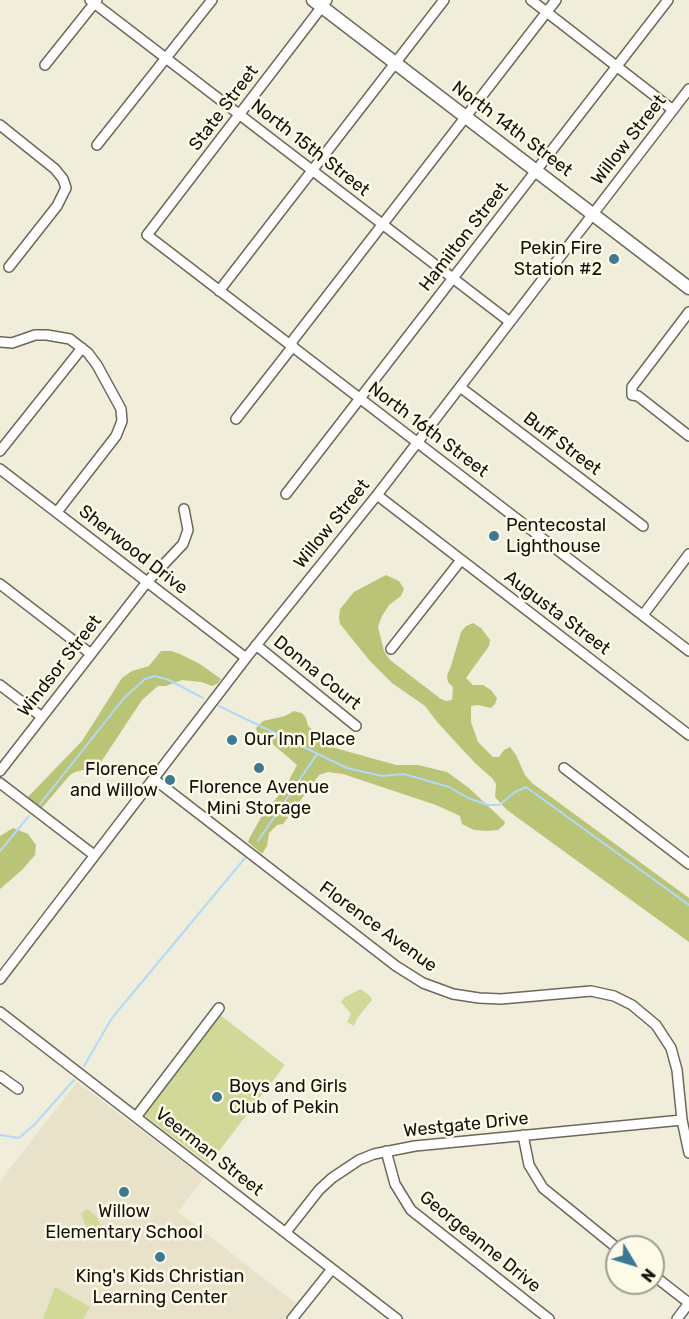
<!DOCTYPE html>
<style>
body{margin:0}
#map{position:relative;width:689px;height:1319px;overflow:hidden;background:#f0eddb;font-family:Rubik,sans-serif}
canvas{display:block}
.north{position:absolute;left:605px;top:1235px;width:60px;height:60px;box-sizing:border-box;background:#fdfae8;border:2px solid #9f9d90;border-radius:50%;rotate:128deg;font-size:16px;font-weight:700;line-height:24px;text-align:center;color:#13120c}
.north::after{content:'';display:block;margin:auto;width:21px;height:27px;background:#3d7991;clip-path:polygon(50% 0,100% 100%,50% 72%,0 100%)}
</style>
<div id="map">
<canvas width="689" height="1319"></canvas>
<div class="north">N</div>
</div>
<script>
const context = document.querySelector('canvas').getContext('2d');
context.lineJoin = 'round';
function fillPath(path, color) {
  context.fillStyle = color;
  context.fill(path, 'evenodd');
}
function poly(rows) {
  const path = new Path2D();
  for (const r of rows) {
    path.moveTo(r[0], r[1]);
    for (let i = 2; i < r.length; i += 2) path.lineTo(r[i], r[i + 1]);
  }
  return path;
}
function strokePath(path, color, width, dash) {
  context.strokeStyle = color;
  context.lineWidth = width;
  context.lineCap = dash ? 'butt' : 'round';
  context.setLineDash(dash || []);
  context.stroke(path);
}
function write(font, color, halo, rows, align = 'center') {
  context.font = font + ' Rubik,sans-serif';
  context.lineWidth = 5;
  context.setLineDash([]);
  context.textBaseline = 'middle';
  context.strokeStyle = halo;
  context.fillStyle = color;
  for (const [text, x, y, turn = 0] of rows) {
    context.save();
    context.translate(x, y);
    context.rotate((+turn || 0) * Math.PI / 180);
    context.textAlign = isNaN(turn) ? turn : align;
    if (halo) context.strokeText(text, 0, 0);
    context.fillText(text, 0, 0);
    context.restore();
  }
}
fillPath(poly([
 [77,1082,204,1178,178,1212,297,1304,286,1319,0,1319,0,1181]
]), '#e7e2c9');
fillPath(poly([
 [361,989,371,997,372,1000,358,1017,354,1026,347,1022,351,1014,341,1002,345,997],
 [220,1015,285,1065,209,1164,144,1115],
 [87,1209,96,1216,102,1229,99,1233,88,1231,81,1214],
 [55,1287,90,1307,83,1319,43,1319]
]), '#d0d997');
fillPath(poly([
 [386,575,399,581,404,589,401,596,389,605,382,616,378,627,384,651,390,660,441,699,446,701,452,700,453,687,448,682,447,676,451,666,461,632,466,626,473,623,481,628,490,640,489,646,466,678,473,685,483,685,491,690,497,698,495,704,491,708,478,705,471,706,471,722,478,742,493,757,499,757,504,750,510,747,516,755,525,775,532,783,689,898,689,942,507,810,495,797,496,784,492,778,475,763,438,723,425,706,392,683,370,661,340,624,339,618,340,609,354,592],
 [161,651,171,651,180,654,200,664,221,679,217,684,212,686,201,682,182,680,166,686,158,686,142,700,101,762,92,768,75,772,70,775,41,809,27,798,82,741,122,678,132,671,149,666],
 [294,711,302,713,306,718,308,726,335,748,396,765,418,765,447,772,469,788,505,822,504,825,498,830,487,831,474,830,462,824,460,816,436,805,343,774,328,772,319,775,283,824,277,825,269,833,267,846,262,854,248,842,250,837,263,814,285,788,297,765,268,740,259,739,256,728,263,721,285,716],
 [13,828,28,834,36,845,35,855,22,870,0,889,0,836]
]), '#bac477');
strokePath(poly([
 [219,706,347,768,382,776,404,774,449,787,468,798,488,805,499,805,515,792,526,787,689,905],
 [40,804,124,698,145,679,155,676,169,680,203,698],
 [258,841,317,754],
 [0,851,29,816],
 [84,1066,112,1018,245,858],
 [0,1135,19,1138,34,1125,74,1080]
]), '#b3d9fa', 2);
const minor = poly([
 [90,0,510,322],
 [327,0,147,235,689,651],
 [531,0,673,110],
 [45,65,97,0],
 [0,125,55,169,63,179,66,188,57,206,9,267],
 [97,145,212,0],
 [219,291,444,0],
 [689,312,632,387,632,395,638,396,689,436],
 [0,342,12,343,35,335,47,335,70,339,88,353,97,365,121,409,122,421,116,436,57,512],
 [290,344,556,0],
 [460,387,643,526],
 [236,419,293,346],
 [0,451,82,348],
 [0,469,246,658],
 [286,494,668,0],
 [377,495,689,735],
 [0,584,91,654],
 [643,615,689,554],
 [256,645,356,726],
 [391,649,461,560],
 [0,685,42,717],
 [564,768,689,864],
 [0,771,147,582,183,544,188,530,184,509],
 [154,779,396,966,423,983,453,994,479,998,501,999,591,991,614,996,632,1005,656,1025,671,1048,677,1070,682,1120,689,1153],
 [0,783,94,855],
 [0,979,246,658,377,495,689,89],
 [0,1012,397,1319],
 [0,1076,18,1089],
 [136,1117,219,1008],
 [523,1135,529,1165,543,1188,617,1248],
 [386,1151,395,1184,411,1210,549,1319],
 [286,1232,319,1190,332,1178,359,1160,374,1154,415,1146,682,1120],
 [653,1275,689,1303],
 [292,1319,332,1269],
 [677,1319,689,1303]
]);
const major = poly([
 [313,0,689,288]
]);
strokePath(minor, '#6c695a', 12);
strokePath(major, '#6c695a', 15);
strokePath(minor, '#fff', 9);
strokePath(major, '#fff', 12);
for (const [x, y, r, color] of [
 [614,259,6,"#3d7991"],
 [494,536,6,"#3d7991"],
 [232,740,6,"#3d7991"],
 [259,768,6,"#3d7991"],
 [170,780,6,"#3d7991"],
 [217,1097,6,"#3d7991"],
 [124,1192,6,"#3d7991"],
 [160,1257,6,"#3d7991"]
]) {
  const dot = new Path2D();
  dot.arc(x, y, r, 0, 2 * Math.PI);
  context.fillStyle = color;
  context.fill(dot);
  strokePath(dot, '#fdfae8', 2);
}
write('18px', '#13120c', '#fdfae8', [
 ["State Street",224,108,-53],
 ["North 14th Street",512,129,37],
 ["Willow Street",629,140,-52],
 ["North 15th Street",310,148,38],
 ["Hamilton Street",464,237,-52],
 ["North 16th Street",428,430,37],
 ["Buff Street",562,444,37],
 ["Willow Street",332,524,-51],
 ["Sherwood Drive",133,550,38],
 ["Augusta Street",557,613,37],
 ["Windsor Street",60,666,-52],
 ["Donna Court",317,673,39],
 ["Florence Avenue",378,927,36],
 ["Westgate Drive",466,1125,-6],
 ["Veerman Street",209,1152,38],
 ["Georgeanne Drive",480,1242,39]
]);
write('18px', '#13120c', '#fdfae8', [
 ["Pekin Fire",602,249,"right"],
 ["Station #2",602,270,"right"],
 ["Pentecostal",506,526],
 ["Lighthouse",506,547],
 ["Our Inn Place",244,740],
 ["Florence",158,770,"right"],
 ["and Willow",158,791,"right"],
 ["Florence Avenue",259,788,"center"],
 ["Mini Storage",259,809,"center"],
 ["Boys and Girls",229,1087],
 ["Club of Pekin",229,1108],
 ["Willow",124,1212,"center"],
 ["Elementary School",124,1233,"center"],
 ["King's Kids Christian",160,1277,"center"],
 ["Learning Center",160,1298,"center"]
], 'left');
</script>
